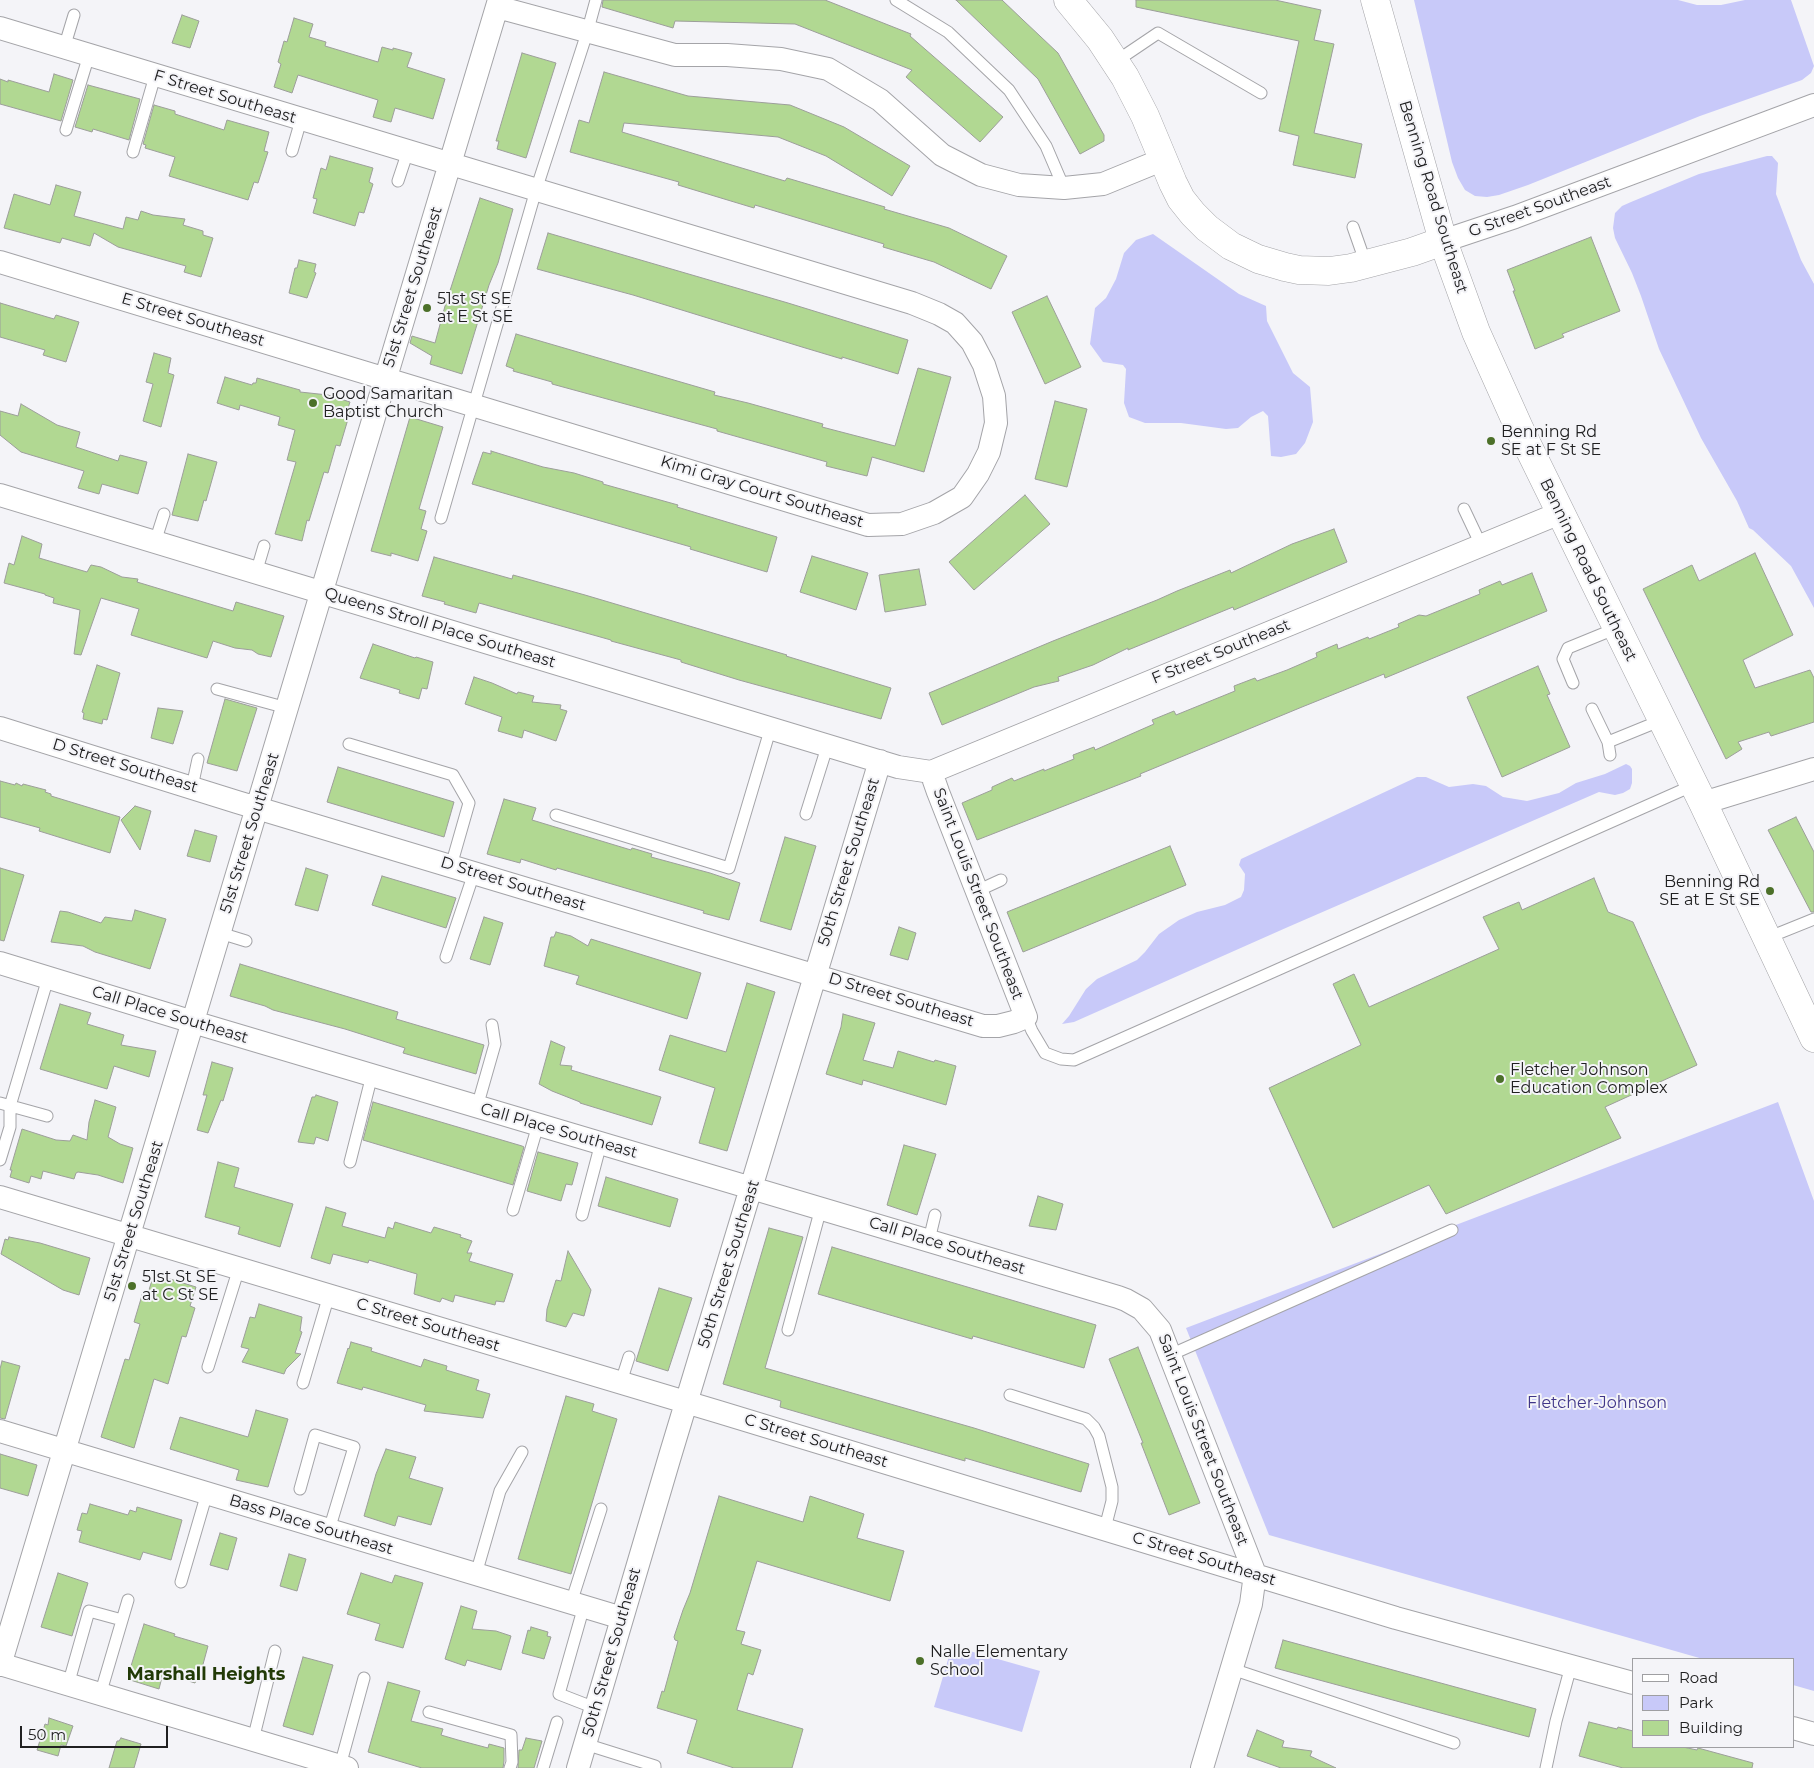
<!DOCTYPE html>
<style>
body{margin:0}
#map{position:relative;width:1814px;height:1768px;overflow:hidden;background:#f4f4f8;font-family:Montserrat,sans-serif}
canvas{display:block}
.legend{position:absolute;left:1632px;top:1658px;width:162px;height:90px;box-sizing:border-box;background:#f4f4f8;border:1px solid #9f9fa2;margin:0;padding:6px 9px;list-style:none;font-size:15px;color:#202021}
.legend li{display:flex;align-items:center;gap:10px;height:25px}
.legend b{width:25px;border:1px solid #9f9fa2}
.scale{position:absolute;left:20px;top:1726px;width:148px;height:22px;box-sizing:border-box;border:2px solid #202021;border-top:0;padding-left:6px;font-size:15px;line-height:18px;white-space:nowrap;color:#202021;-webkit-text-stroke:4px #f4f4f8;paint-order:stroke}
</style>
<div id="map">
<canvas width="1814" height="1768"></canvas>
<ul class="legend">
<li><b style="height:6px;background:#fff"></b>Road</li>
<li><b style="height:14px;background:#c8c9f9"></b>Park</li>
<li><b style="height:14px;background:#b1d892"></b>Building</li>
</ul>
<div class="scale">50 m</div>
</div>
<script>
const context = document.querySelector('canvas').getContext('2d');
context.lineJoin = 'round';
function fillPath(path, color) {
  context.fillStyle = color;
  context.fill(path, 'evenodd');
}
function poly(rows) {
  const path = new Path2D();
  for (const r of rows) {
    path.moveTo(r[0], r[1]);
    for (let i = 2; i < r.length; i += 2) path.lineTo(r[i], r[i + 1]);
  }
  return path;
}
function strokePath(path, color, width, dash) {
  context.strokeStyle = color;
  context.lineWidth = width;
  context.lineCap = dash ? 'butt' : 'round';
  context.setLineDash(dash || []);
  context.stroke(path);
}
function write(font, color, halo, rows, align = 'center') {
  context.font = font + ' Montserrat,sans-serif';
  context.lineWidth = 4;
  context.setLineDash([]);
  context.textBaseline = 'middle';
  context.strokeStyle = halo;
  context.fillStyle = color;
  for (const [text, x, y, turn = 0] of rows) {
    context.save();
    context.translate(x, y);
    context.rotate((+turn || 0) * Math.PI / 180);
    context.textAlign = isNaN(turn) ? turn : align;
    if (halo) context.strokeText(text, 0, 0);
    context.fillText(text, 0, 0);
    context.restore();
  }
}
fillPath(poly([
 [1414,0,1678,0,1697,5,1721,5,1745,0,1791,0,1814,66,1811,73,1802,80,1700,116,1528,185,1499,195,1487,197,1475,196,1465,190,1458,178,1452,162],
 [1767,156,1772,156,1778,163,1776,194,1801,260,1814,284,1814,608,1791,566,1753,530,1749,528,1737,501,1701,438,1659,349,1641,296,1632,273,1615,238,1613,228,1615,213,1622,206,1631,202,1699,174],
 [1153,234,1239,294,1266,306,1267,321,1293,373,1310,387,1313,422,1305,443,1296,454,1281,457,1271,456,1268,416,1263,411,1251,417,1238,428,1226,429,1181,423,1145,423,1129,417,1124,403,1126,369,1123,365,1103,362,1090,344,1095,308,1106,298,1116,279,1124,253,1136,240],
 [1626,764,1630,766,1632,769,1632,783,1630,789,1623,793,1615,795,1599,792,1288,927,1074,1022,1062,1024,1069,1016,1086,989,1097,979,1137,960,1145,952,1159,934,1179,920,1197,912,1225,905,1241,897,1244,890,1245,874,1239,865,1241,859,1417,777,1426,777,1449,787,1473,784,1486,786,1503,797,1527,801,1559,793,1576,783,1605,774],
 [1778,1102,1814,1201,1814,1691,1793,1685,1793,1659,1703,1659,1269,1535,1186,1328],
 [952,1646,1040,1671,1022,1732,934,1707]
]), '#c8c9f9');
const building = poly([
 [603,0,825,0,911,34,910,36,1003,117,980,142,906,77,912,70,795,24,675,21,673,28,602,7,603,0],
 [956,0,1002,0,1023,20,1058,53,1104,135,1104,141,1080,154,1038,79,956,0],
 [1136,0,1275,0,1321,10,1314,40,1334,44,1314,133,1362,144,1355,178,1293,165,1299,136,1279,131,1299,41,1136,7,1136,0],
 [182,15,199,21,190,48,172,43,182,15],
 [294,18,313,24,309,37,326,42,325,46,378,62,382,47,393,50,393,48,412,53,407,67,445,79,433,119,395,108,391,122,373,117,378,100,298,75,292,93,274,87,281,64,278,62,284,41,287,42,294,18],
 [522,53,556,63,526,158,497,149,499,141,496,141,522,53],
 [604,72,688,96,790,105,844,127,910,166,892,196,826,156,778,137,624,123,622,132,785,181,787,178,885,207,884,209,949,228,1007,256,991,289,934,262,883,247,884,244,755,205,754,208,678,185,679,182,570,152,579,120,589,123,604,72],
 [54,74,73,80,61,121,0,104,0,79,8,82,8,80,49,92,54,74],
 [88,85,140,99,129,140,93,129,92,132,75,127,88,85],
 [154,105,175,111,175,114,224,130,227,120,269,132,264,151,268,152,258,183,254,182,248,200,169,176,175,157,145,148,146,145,143,144,154,105],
 [330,156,373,168,369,182,373,184,364,213,359,212,355,226,313,213,317,199,313,198,321,168,326,170,330,156],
 [56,185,81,192,74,216,123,229,126,217,138,220,141,211,153,215,185,219,183,225,203,231,203,235,213,238,201,277,184,272,186,266,118,247,94,233,90,246,62,238,60,243,4,228,14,194,50,205,56,185],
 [480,198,513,209,498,263,489,285,462,374,430,364,432,356,410,343,412,336,435,343,445,306,480,198],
 [548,233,788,303,908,340,898,374,842,357,842,359,802,347,633,295,537,269,548,233],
 [1591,237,1620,311,1562,334,1564,337,1535,349,1513,291,1515,291,1507,270,1591,237],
 [299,260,316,264,314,272,316,273,307,298,289,293,295,268,297,268,299,260],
 [1047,296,1081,367,1045,384,1012,312,1047,296],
 [0,303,54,319,56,315,79,322,66,362,43,355,45,350,0,337,0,303],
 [516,334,715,392,714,395,748,403,823,424,822,427,895,446,918,368,951,377,924,472,872,457,867,476,826,466,827,462,717,431,717,429,552,384,552,382,513,371,514,369,506,366,516,334],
 [154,353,171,358,168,373,174,375,161,427,143,421,153,384,146,382,154,353],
 [225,377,252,385,253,383,256,383,257,378,300,390,300,392,328,395,350,402,348,408,351,409,340,446,336,445,328,473,324,472,309,521,307,520,302,541,275,534,296,462,287,460,295,430,278,425,280,417,240,405,239,410,217,403,225,377],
 [1055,401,1087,409,1067,487,1035,479,1055,401],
 [21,404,57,425,80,432,76,447,118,461,120,455,147,462,138,494,102,484,99,494,78,488,84,471,21,452,0,435,0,411,18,416,21,404],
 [410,417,443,427,419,509,426,511,421,529,427,531,418,561,391,553,391,556,371,551,410,417],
 [491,451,543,467,574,473,603,482,603,484,678,505,677,507,777,537,767,572,690,549,691,547,472,484,483,452,491,454,491,451],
 [188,454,217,462,206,501,204,500,198,521,172,515,188,454],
 [1025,495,1050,524,974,590,949,562,1025,495],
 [1334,529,1347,562,1234,610,1233,607,1128,650,1128,648,1093,665,1058,677,1059,681,1034,687,942,725,929,693,1053,641,1157,600,1177,591,1230,570,1231,573,1292,544,1334,529],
 [22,536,42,544,39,558,87,572,91,565,101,567,122,577,138,579,137,582,233,611,236,602,284,616,271,657,258,654,252,650,235,648,213,641,207,658,131,635,139,609,101,598,81,655,74,654,80,610,53,603,54,598,45,595,45,594,4,583,9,563,14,565,22,536],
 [1755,553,1793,635,1743,660,1755,688,1810,670,1814,678,1814,722,1771,736,1769,732,1738,742,1742,749,1726,759,1643,589,1692,565,1699,581,1755,553],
 [812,556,868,573,856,610,800,592,812,556],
 [434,557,512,579,513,575,585,595,787,655,786,656,891,688,881,719,739,680,681,662,681,660,611,641,611,640,479,603,476,613,444,604,445,602,422,596,434,557],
 [919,569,926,605,885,612,879,575,919,569],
 [1532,573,1547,611,1385,678,1384,674,1302,707,1140,774,1141,776,977,840,962,803,992,790,992,787,1012,778,1014,781,1044,769,1044,771,1074,759,1073,755,1094,747,1095,750,1154,724,1152,720,1174,711,1176,715,1235,691,1234,686,1255,678,1257,681,1287,670,1317,657,1316,653,1337,644,1338,649,1368,637,1369,639,1399,627,1398,624,1419,615,1426,616,1480,594,1479,590,1500,581,1502,585,1532,573],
 [373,644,415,658,416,657,433,662,427,689,422,688,419,699,399,693,400,690,360,678,373,644],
 [97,665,120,673,107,720,103,719,102,724,83,719,84,713,82,712,97,665],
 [1538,666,1550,694,1547,695,1570,747,1502,777,1467,697,1538,666],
 [474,677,492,683,517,694,518,692,534,696,532,702,561,705,560,709,567,711,556,741,524,730,522,738,498,731,502,717,465,704,474,677],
 [225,699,257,708,237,771,207,763,225,699],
 [158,708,183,711,173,744,151,738,158,708],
 [338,767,454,802,444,837,327,802,338,767],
 [0,781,15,785,16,783,22,786,23,784,46,790,45,792,51,794,51,796,120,817,110,853,39,831,40,828,0,817,0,781],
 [504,799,536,808,532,820,631,850,632,848,652,854,651,857,710,873,740,883,729,920,703,913,704,911,557,868,556,870,521,859,520,863,487,854,504,799],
 [135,806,151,811,140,850,121,820,135,806],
 [1796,817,1814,852,1814,912,1811,912,1768,830,1796,817],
 [195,830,217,836,210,862,187,856,195,830],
 [785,837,816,846,791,930,760,921,785,837],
 [1170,846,1186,885,1023,952,1007,912,1170,846],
 [0,868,24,875,4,941,0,940,0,868],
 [306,868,328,875,318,911,295,905,306,868],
 [382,876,456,898,446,928,372,905,382,876],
 [1594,878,1608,912,1633,922,1697,1065,1605,1107,1621,1138,1446,1214,1429,1185,1333,1228,1269,1088,1361,1045,1333,984,1354,974,1369,1007,1499,949,1483,917,1519,902,1522,910,1594,878],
 [135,910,166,919,150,969,95,952,83,946,51,942,60,911,68,912,101,923,105,917,132,921,135,910],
 [484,917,503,923,490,965,470,959,484,917],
 [899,927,916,933,908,960,890,955,899,927],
 [556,932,571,936,588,946,591,939,701,973,687,1019,576,984,579,976,544,966,551,937,554,937,556,932],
 [240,964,398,1012,396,1019,484,1045,476,1074,403,1053,405,1048,345,1029,273,1010,265,1006,230,996,240,964],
 [747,983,775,992,727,1151,699,1143,715,1088,659,1070,670,1035,726,1052,747,983],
 [60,1004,91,1013,87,1024,124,1035,121,1045,156,1051,149,1077,114,1066,107,1089,40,1069,60,1004],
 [843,1014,875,1023,863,1060,893,1068,898,1051,934,1062,935,1060,956,1066,946,1105,863,1080,862,1085,826,1074,841,1027,843,1014],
 [551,1041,565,1047,560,1065,572,1066,571,1070,661,1097,652,1125,580,1103,580,1102,552,1091,539,1084,551,1041],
 [212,1062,233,1068,223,1101,221,1100,208,1133,197,1130,207,1095,203,1095,212,1062],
 [316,1095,338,1102,328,1141,316,1137,314,1144,298,1142,312,1097,315,1097,316,1095],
 [95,1100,116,1107,108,1137,120,1144,133,1148,123,1183,98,1175,78,1172,76,1173,74,1179,43,1171,41,1179,31,1176,29,1183,10,1177,12,1170,10,1170,22,1129,56,1140,70,1141,73,1135,87,1140,89,1122,95,1100],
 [373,1102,522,1146,524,1147,513,1185,363,1140,373,1102],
 [904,1145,936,1154,917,1215,887,1205,904,1145],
 [538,1152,578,1163,572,1185,566,1184,561,1201,527,1191,538,1152],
 [218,1162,239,1168,234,1187,293,1204,280,1247,238,1234,240,1227,205,1217,218,1162],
 [606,1177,678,1199,670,1227,598,1206,606,1177],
 [1038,1196,1063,1204,1056,1230,1029,1226,1038,1196],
 [326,1207,346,1213,342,1226,385,1238,388,1227,393,1229,395,1222,431,1233,434,1227,461,1235,460,1237,472,1241,467,1253,472,1253,469,1261,513,1274,504,1302,496,1301,495,1305,455,1295,453,1302,442,1298,440,1302,414,1294,417,1274,369,1260,368,1263,333,1254,330,1264,311,1258,326,1207],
 [769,1228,803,1237,765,1368,974,1428,1089,1464,1081,1492,965,1458,965,1461,780,1407,781,1401,723,1384,769,1228],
 [9,1237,40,1243,90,1258,79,1295,63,1290,1,1254,5,1239,8,1240,9,1237],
 [832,1247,1096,1325,1084,1368,973,1336,972,1339,818,1294,832,1247],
 [568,1251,591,1290,584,1316,573,1313,566,1327,546,1321,547,1309,556,1280,561,1281,568,1251],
 [154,1274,196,1287,190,1306,195,1308,186,1337,182,1336,168,1384,154,1379,134,1448,101,1437,125,1359,129,1360,140,1324,134,1322,143,1292,148,1293,154,1274],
 [659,1288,692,1298,668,1371,636,1361,659,1288],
 [259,1304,302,1317,300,1331,302,1332,295,1353,301,1354,286,1369,284,1374,242,1362,249,1349,241,1347,250,1317,255,1318,259,1304],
 [351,1342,372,1348,371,1351,421,1367,424,1359,430,1361,447,1366,446,1370,479,1380,476,1390,490,1394,483,1418,424,1411,426,1405,363,1387,362,1390,337,1383,348,1348,349,1349,351,1342],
 [1138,1347,1200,1503,1169,1515,1141,1443,1143,1443,1109,1359,1138,1347],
 [2,1361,20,1366,5,1419,0,1418,0,1369,2,1361],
 [566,1396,594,1404,592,1411,617,1419,571,1574,518,1559,566,1396],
 [256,1410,288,1419,268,1487,236,1480,239,1470,170,1449,180,1417,248,1437,256,1410],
 [386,1449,416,1457,409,1478,443,1488,431,1525,398,1516,395,1526,364,1516,376,1474,386,1449],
 [0,1454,37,1465,28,1496,0,1488,0,1454],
 [719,1496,803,1522,810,1496,864,1514,857,1538,904,1551,890,1601,757,1561,736,1630,745,1632,741,1644,761,1650,753,1675,748,1673,737,1710,803,1729,792,1768,734,1768,687,1753,697,1720,657,1708,662,1691,664,1692,678,1641,675,1640,674,1637,683,1610,690,1593,719,1496],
 [90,1504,128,1515,130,1510,136,1512,137,1507,182,1520,171,1560,143,1552,140,1560,79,1542,82,1531,77,1530,82,1513,87,1514,90,1504],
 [220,1533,237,1538,228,1570,210,1565,220,1533],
 [289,1554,306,1559,297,1591,280,1586,289,1554],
 [58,1573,88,1583,72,1636,41,1627,58,1573],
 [361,1573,392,1583,395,1575,423,1583,403,1648,375,1640,380,1624,347,1614,361,1573],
 [461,1606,477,1611,472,1629,496,1631,511,1636,501,1670,467,1660,465,1666,445,1659,461,1606],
 [144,1624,175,1634,174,1636,208,1646,199,1679,197,1678,195,1683,163,1673,159,1689,127,1679,144,1624],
 [531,1627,548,1632,547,1636,551,1637,544,1659,522,1653,528,1630,530,1631,531,1627],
 [1283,1640,1536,1709,1529,1737,1275,1668,1283,1640],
 [303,1657,333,1665,313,1735,283,1726,303,1657],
 [388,1682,420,1691,411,1721,443,1729,441,1735,458,1740,488,1748,489,1744,504,1748,504,1761,503,1768,422,1768,368,1752,388,1682],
 [49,1718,73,1726,66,1746,61,1745,58,1756,37,1750,45,1724,48,1725,49,1718],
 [1589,1722,1617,1729,1618,1727,1633,1731,1633,1747,1683,1747,1697,1750,1698,1748,1753,1763,1752,1768,1623,1768,1579,1756,1589,1722],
 [1257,1730,1284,1741,1282,1747,1312,1751,1310,1756,1336,1768,1281,1768,1247,1756,1257,1730],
 [121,1738,141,1744,134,1768,109,1768,117,1741,119,1741,121,1738],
 [526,1738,542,1741,534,1768,518,1768,519,1750,522,1750,526,1738]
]);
fillPath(building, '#b1d892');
strokePath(building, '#9c9e9a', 1);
const service = poly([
 [896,0,948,32,1009,90,1046,146,1064,188],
 [64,48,74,15],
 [1115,62,1158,33,1261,93],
 [66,130,89,55],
 [292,151,301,120],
 [133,152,155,76],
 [398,181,408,151],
 [1353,227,1366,264],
 [1464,509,1481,545],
 [441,518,536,190,587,33,596,0],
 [155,542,164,514],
 [256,573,264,546],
 [1573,683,1563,659,1568,648,1617,628],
 [217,689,287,708],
 [1592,709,1608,742,1610,755],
 [1608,742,1662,720],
 [349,744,453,775,469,803,451,866],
 [192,787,198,759],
 [806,814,828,744],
 [556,815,729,868,771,727],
 [977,891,1001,880],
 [220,933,246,941],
 [1767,938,1814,919],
 [446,957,474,873],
 [1026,1017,1032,1031,1045,1053,1061,1059,1074,1060,1694,785],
 [0,1103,47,1116],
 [477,1107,495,1044,492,1025],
 [0,1160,10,1127,10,1106,48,978],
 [350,1162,372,1075],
 [513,1210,538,1125],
 [582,1215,601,1143],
 [929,1240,935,1215],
 [788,1330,821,1208],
 [1170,1355,1452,1230],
 [208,1367,239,1268],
 [621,1382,629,1357],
 [303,1383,329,1295],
 [1010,1395,1086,1419,1094,1427,1099,1436,1112,1487,1112,1501,1105,1528],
 [300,1489,315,1435,354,1447,329,1530],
 [476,1574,500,1491,522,1452],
 [181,1582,207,1493],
 [571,1603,601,1509],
 [584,1606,559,1694,595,1708],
 [1232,1669,1454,1743],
 [68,1685,89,1611,122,1620],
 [100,1695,128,1600],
 [429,1712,511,1735,512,1762,510,1768],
 [253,1740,275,1651],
 [585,1744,655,1766,655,1768],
 [340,1766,364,1678],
 [543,1768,557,1722],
 [1546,1768,1556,1721,1571,1666]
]);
const minor = poly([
 [497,7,675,55,727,55,781,59,828,69,880,100,942,155,981,175,1019,185,1064,188,1103,184,1164,159],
 [0,28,912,303,939,314,955,323,972,342,984,365,994,396,996,423,989,452,978,474,962,497,934,513,902,524,868,525,0,262],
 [1443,241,1515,217,1814,105],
 [0,495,898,767,931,772,1560,513],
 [0,728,237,802,983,1026,998,1026,1014,1022,1026,1017,938,792,931,772],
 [1703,803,1814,769],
 [0,963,193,1022,1118,1297,1126,1300,1142,1309,1160,1330,1255,1574,1251,1604,1202,1768],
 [0,1197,719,1412,1396,1618,1633,1683],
 [0,1431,622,1618],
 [0,1664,347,1768],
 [0,1665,499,0],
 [1793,1728,1814,1734],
 [578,1768,670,1456,880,761]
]);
const tertiary = poly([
 [1068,0,1100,39,1125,77,1145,116,1173,183,1181,199,1193,214,1207,228,1231,246,1258,259,1285,267,1299,270,1329,271,1351,268,1412,252,1443,241]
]);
const secondary = poly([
 [1375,0,1443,241,1476,332,1520,430,1703,803,1814,1038]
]);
strokePath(service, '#a4a4a8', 13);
strokePath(minor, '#a4a4a8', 24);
strokePath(tertiary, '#a4a4a8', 29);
strokePath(secondary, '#a4a4a8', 29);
strokePath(service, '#fff', 11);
strokePath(minor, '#fff', 22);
strokePath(tertiary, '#fff', 28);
strokePath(secondary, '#fff', 28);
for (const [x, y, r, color] of [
 [427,308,5,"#4c7029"],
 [313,403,5,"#4c7029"],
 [1491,441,5,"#4c7029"],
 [1770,891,5,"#4c7029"],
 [1500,1079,5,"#4c7029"],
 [132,1286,5,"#4c7029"],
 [920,1661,5,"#4c7029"]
]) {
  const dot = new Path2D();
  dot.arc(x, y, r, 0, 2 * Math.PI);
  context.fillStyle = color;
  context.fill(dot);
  strokePath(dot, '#f4f4f8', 2);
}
write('16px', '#202021', '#f4f4f8', [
 ["F Street Southeast",225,97,17],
 ["Benning Road Southeast",1433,197,73],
 ["G Street Southeast",1540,207,-20],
 ["51st Street Southeast",413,287,-73],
 ["E Street Southeast",193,320,17],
 ["Kimi Gray Court Southeast",762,492,17],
 ["Benning Road Southeast",1588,570,64],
 ["Queens Stroll Place Southeast",440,628,17],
 ["F Street Southeast",1221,652,-22],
 ["D Street Southeast",125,766,17],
 ["51st Street Southeast",250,833,-73],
 ["50th Street Southeast",849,862,-73],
 ["D Street Southeast",513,884,17],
 ["Saint Louis Street Southeast",978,894,69],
 ["D Street Southeast",901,1000,17],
 ["Call Place Southeast",170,1015,17],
 ["Call Place Southeast",559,1131,16],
 ["51st Street Southeast",134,1221,-73],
 ["Call Place Southeast",947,1246,17],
 ["50th Street Southeast",729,1264,-73],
 ["C Street Southeast",428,1325,17],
 ["Saint Louis Street Southeast",1203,1440,69],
 ["C Street Southeast",816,1441,17],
 ["Bass Place Southeast",311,1525,17],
 ["C Street Southeast",1204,1559,17],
 ["50th Street Southeast",612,1652,-74]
]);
write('16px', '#202021', '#f4f4f8', [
 ["51st St SE",437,299],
 ["at E St SE",437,317],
 ["Good Samaritan",323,394],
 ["Baptist Church",323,412],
 ["Benning Rd",1501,432],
 ["SE at F St SE",1501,450],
 ["Benning Rd",1760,882,"right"],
 ["SE at E St SE",1760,900,"right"],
 ["Fletcher Johnson",1510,1070],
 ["Education Complex",1510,1088],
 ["51st St SE",142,1277],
 ["at C St SE",142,1295],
 ["Nalle Elementary",930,1652],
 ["School",930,1670]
], 'left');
write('16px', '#403689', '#f4f4f8', [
 ["Fletcher-Johnson",1597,1403]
]);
write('bold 18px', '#223a07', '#f4f4f8', [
 ["Marshall Heights",206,1675]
]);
</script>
